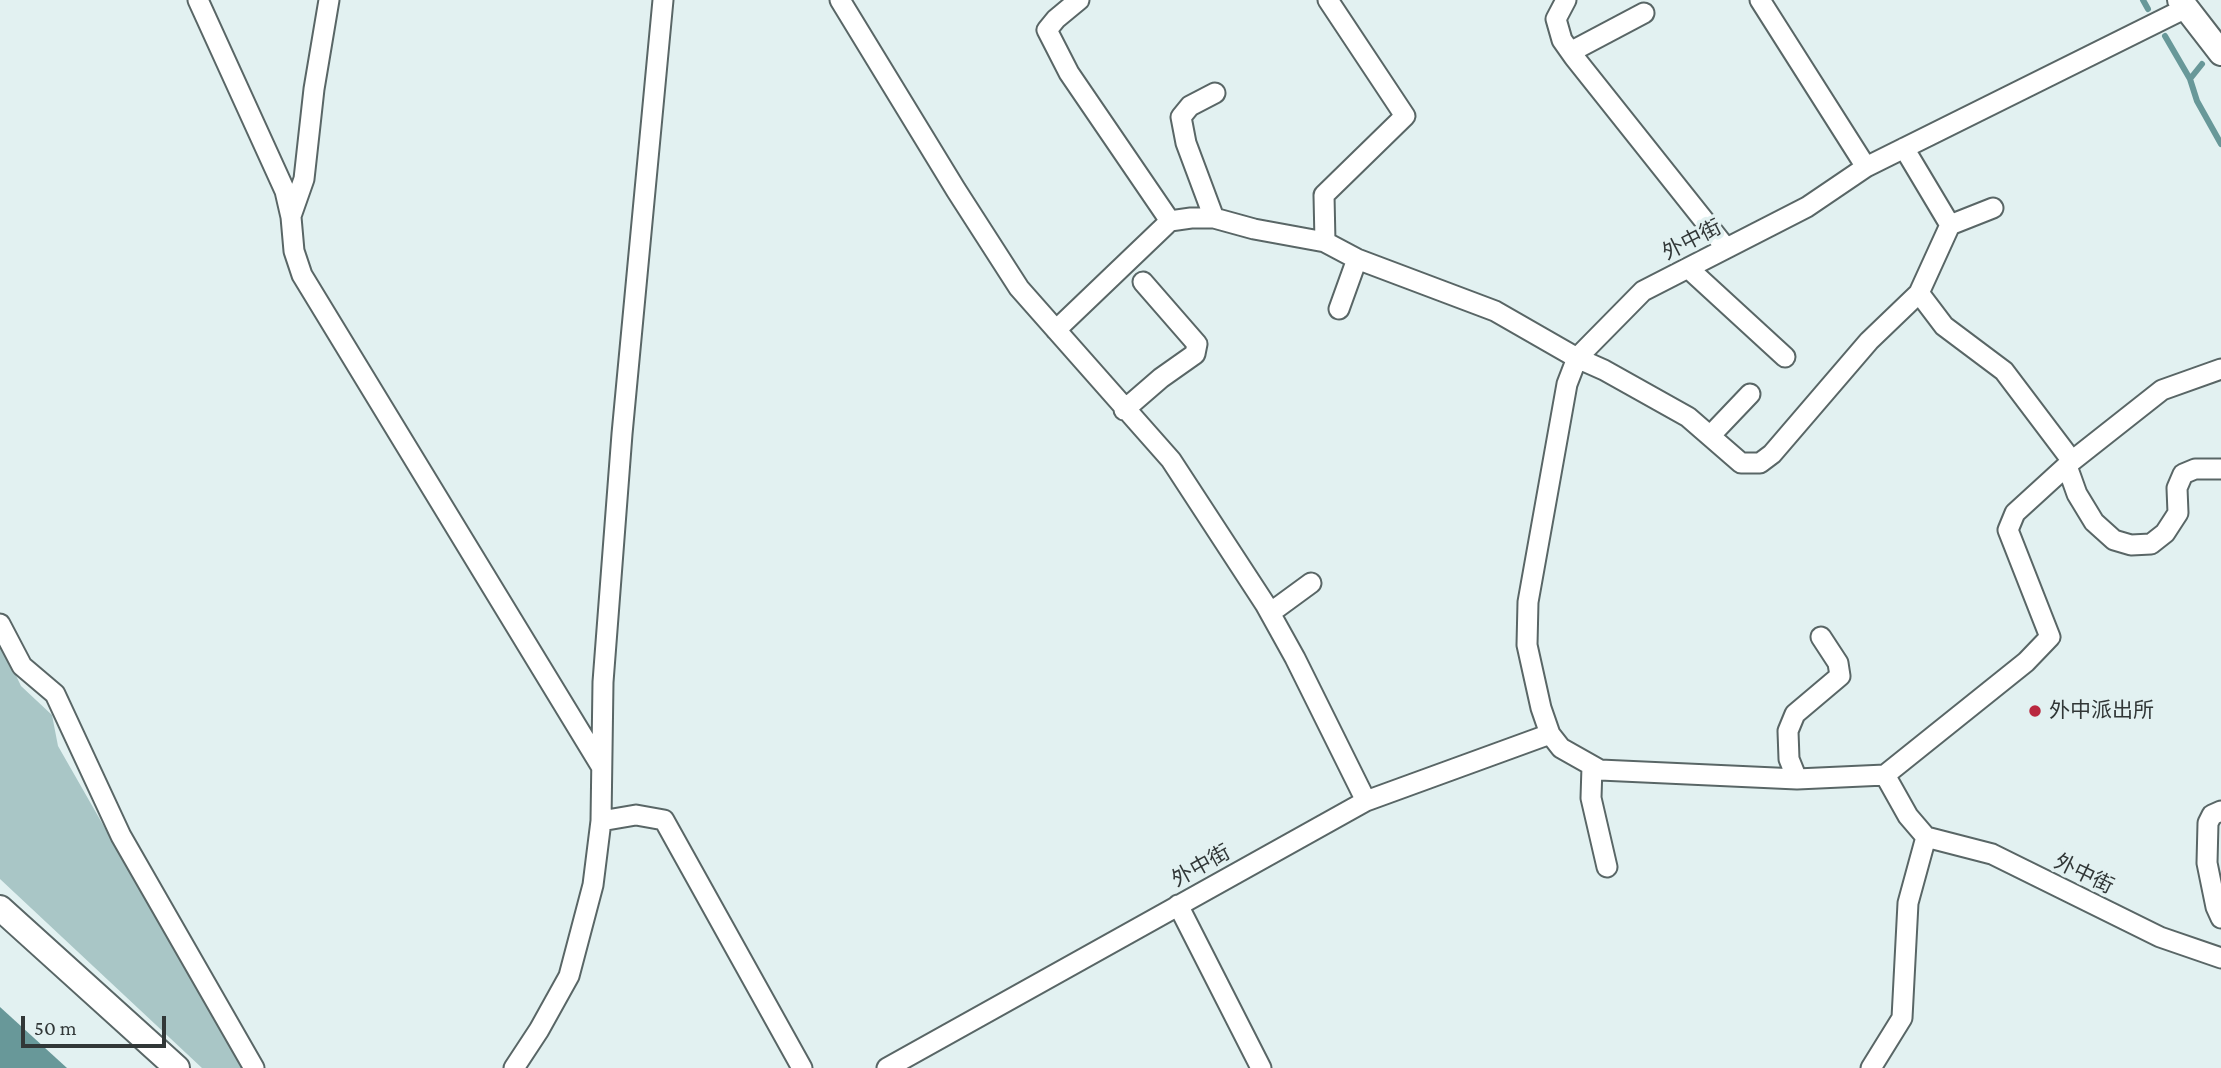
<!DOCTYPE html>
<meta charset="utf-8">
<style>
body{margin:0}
#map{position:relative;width:2221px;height:1068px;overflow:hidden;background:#e2f1f1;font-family:"Crimson Pro",serif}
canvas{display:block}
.scale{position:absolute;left:21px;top:1016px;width:145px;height:32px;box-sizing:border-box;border:4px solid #313737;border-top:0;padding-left:9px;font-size:21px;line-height:24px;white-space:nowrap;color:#313737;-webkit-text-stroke:5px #e2f1f1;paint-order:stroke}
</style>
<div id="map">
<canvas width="2221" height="1068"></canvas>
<div class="scale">50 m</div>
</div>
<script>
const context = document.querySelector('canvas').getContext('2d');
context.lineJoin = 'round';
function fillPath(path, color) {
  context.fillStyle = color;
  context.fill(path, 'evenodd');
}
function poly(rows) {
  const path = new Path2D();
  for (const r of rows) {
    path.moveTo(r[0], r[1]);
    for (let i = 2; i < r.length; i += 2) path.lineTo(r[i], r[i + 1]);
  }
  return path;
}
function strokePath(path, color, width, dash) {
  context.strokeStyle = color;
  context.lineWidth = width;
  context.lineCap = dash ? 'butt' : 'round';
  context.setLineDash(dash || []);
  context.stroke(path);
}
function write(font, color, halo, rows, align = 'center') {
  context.font = font + ' "Crimson Pro","Noto Sans TC",serif';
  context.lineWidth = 7;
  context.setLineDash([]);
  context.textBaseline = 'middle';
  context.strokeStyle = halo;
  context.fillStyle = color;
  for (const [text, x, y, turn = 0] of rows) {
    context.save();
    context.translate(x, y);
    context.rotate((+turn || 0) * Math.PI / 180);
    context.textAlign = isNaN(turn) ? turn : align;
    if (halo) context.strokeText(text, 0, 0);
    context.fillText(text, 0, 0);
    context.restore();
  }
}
fillPath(poly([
 [0,642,21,686,52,715,58,746,242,1068,202,1068,0,879]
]), '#a9c6c6');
fillPath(poly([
 [0,1007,67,1068,0,1068]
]), '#689899');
strokePath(poly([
 [2143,0,2148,9],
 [2165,36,2190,79],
 [2202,64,2190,79,2197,101,2221,144]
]), '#689899', 6);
const minor = poly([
 [198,0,285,191,291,217,294,251,302,275,601,766],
 [840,0,956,190,1019,288,1171,460,1265,604,1295,658,1366,801],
 [1079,0,1056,19,1047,30,1069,73,1170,221,1191,218,1214,218,1254,229,1325,242,1357,259,1495,311,1577,358,1604,370,1688,417,1741,463,1760,463,1772,454,1869,341,1919,293,1944,326,2004,371,2072,461],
 [1566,0,1556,19,1562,40,1574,57],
 [1760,0,1866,167],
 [1644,13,1576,49,1574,57,1726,248],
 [1904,148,1950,225,1919,293],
 [291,216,304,179,314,89,329,0],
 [1214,218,1186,143,1181,117,1190,106,1215,93],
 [1950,225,1993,208],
 [1325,242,1324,195,1405,116,1328,0],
 [1688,268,1785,357],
 [1339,309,1357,259],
 [1056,330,1170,221],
 [1124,410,1161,378,1195,354,1197,344,1143,282],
 [1710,436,1750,394],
 [2067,466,2077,494,2094,522,2114,540,2131,545,2151,544,2165,533,2178,513,2177,488,2183,474,2195,469,2221,469],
 [1270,613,1311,583],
 [0,624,22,666,55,694,121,836,254,1068],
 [1592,766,1591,798,1607,867],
 [1885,775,1797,779,1600,770,1561,748,1550,734,1541,708,1527,645,1528,602,1567,384,1577,358,1643,291,1807,207,1866,167,2186,8],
 [1797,779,1789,759,1788,731,1795,714,1840,676,1838,663,1821,637],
 [2221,811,2212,815,2208,823,2207,863,2216,907,2221,918],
 [601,821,636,815,664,820,802,1068],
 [1926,837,1992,854,2160,937,2221,958],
 [1178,905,1261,1068],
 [514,1068,539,1030,569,976,593,885,601,821,603,682,622,434,663,0],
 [887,1068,1366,801,1550,734],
 [1871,1068,1902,1018,1908,903,1926,837,1908,816,1885,775,2026,662,2050,637,2008,530,2015,513,2072,461,2162,390,2221,369]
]);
const major = poly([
 [2180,0,2221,53],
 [0,908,177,1068]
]);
strokePath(minor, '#596666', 23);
strokePath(major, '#596666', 28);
strokePath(minor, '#fff', 19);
strokePath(major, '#fff', 24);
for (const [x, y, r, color] of [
 [2035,711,7,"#b9283f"]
]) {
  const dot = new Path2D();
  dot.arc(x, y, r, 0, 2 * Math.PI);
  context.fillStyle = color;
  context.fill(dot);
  strokePath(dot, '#e2f1f1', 2.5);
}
write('21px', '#313737', '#e2f1f1', [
 ["外中街",1692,240,-27],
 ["外中街",1201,866,-29],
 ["外中街",2084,874,26]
]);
write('21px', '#313737', '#e2f1f1', [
 ["外中派出所",2049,711]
], 'left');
</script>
